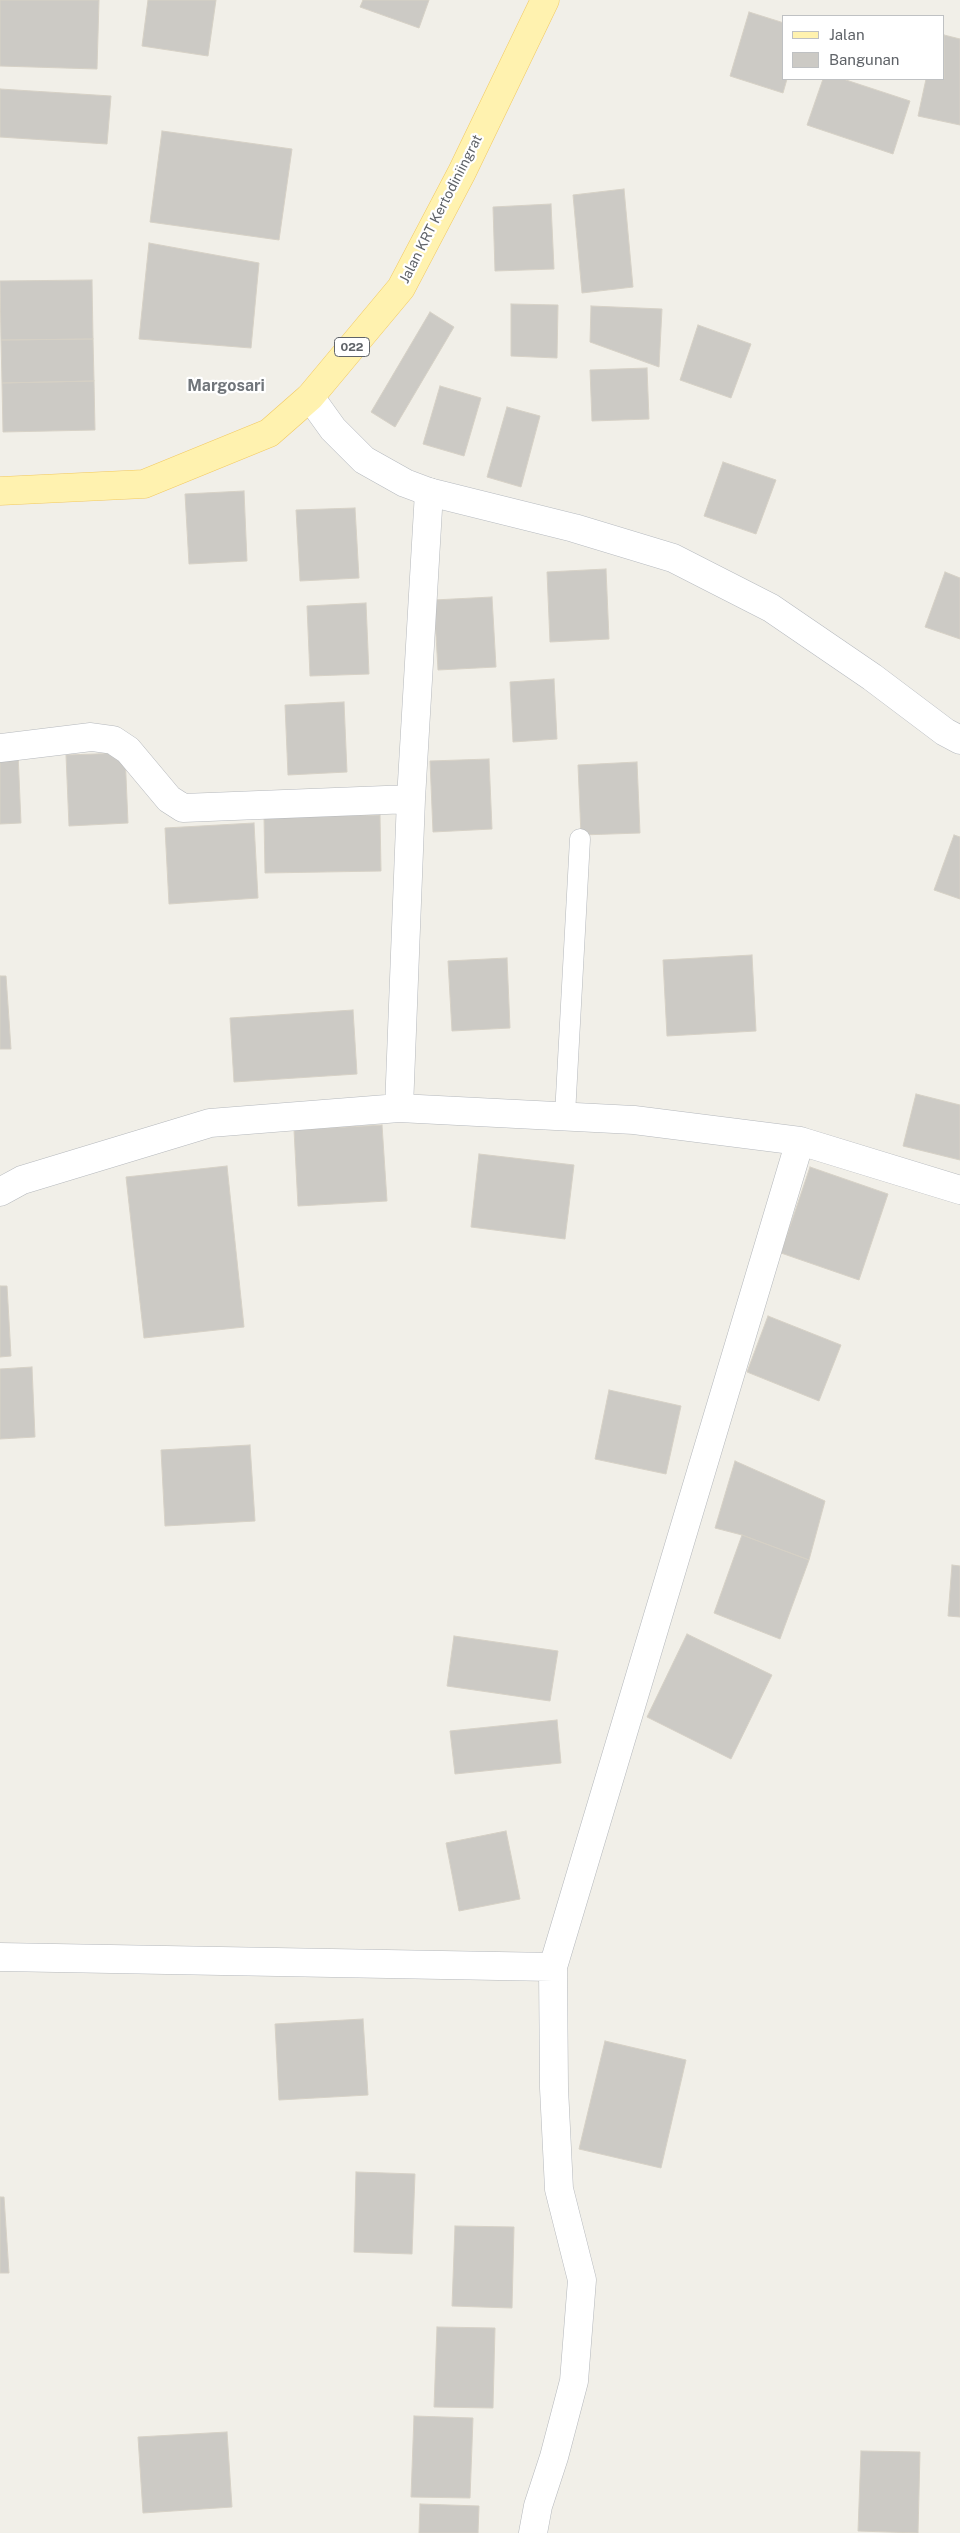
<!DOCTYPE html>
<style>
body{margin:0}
#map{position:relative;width:960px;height:2533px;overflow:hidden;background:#f1efe8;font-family:"Public Sans",sans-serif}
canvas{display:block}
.legend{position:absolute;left:782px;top:15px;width:162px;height:65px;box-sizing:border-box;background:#fff;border:1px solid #bfc1c3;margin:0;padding:6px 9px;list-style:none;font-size:15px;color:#5f6368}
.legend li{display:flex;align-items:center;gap:10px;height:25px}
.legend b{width:25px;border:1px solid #bfc1c3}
</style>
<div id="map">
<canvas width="960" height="2533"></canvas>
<ul class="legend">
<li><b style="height:6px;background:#fff2af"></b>Jalan</li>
<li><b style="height:14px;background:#cccac5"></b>Bangunan</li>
</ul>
</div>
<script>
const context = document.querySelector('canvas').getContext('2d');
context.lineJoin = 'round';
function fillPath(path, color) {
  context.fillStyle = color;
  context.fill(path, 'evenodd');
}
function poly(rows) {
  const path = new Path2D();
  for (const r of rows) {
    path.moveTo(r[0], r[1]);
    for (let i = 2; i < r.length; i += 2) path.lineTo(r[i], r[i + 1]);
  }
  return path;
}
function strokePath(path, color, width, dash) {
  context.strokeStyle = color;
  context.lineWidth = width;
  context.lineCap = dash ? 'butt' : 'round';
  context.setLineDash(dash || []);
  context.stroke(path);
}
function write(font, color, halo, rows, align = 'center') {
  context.font = font + ' "Public Sans",sans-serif';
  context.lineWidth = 4.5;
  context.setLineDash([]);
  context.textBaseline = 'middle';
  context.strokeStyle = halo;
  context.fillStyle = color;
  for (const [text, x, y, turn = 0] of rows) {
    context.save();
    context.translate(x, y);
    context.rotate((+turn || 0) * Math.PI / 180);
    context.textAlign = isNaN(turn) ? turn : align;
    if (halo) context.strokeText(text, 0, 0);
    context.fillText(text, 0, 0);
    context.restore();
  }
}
const building = poly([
 [0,0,99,0,97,69,0,66,0,0],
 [148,0,216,0,208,56,142,46,148,0],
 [363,0,429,0,419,28,360,7,363,0],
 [749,12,784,23,784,79,787,79,783,93,730,76,749,12],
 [944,35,960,39,960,125,918,116,926,79,944,79,944,35],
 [823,79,843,79,910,101,893,154,807,125,823,79],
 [0,89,111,96,107,144,0,137,0,89],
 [162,131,292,149,279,240,150,222,162,131],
 [624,189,633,287,582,293,573,195,624,189],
 [551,204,554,269,495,271,493,207,551,204],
 [149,243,259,263,251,348,139,339,149,243],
 [92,280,93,339,1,340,0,281,92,280],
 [511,304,558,305,557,358,511,356,511,304],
 [591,306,662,309,659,367,590,342,591,306],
 [430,312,454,327,395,427,371,412,430,312],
 [698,325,751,344,731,398,680,380,698,325],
 [93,339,94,381,2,383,1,340,93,339],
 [647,368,649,419,592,421,590,370,647,368],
 [94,381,95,430,3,432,2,383,94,381],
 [440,386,481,398,464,456,423,444,440,386],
 [507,407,540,416,521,487,487,477,507,407],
 [723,462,776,480,756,534,704,516,723,462],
 [244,491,247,561,189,564,185,494,244,491],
 [355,508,359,578,300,581,296,510,355,508],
 [606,569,609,639,550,642,547,572,606,569],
 [945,572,960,578,960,639,925,627,945,572],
 [492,597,496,667,438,670,434,600,492,597],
 [366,603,369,674,310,676,307,606,366,603],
 [554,679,557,739,513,742,510,682,554,679],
 [344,702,347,772,288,775,285,705,344,702],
 [18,753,21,823,0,824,0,754,18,753],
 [125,753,128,823,69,826,66,755,125,753],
 [489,759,492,829,433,832,430,761,489,759],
 [637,762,640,833,581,835,578,765,637,762],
 [380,815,381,871,265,873,264,817,380,815],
 [254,823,258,898,169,904,165,828,254,823],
 [954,835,960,837,960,899,934,890,954,835],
 [752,955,756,1031,667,1036,663,960,752,955],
 [507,958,510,1028,452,1031,448,961,507,958],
 [0,976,6,976,11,1049,0,1049,0,976],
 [353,1010,357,1074,234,1082,230,1018,353,1010],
 [916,1094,960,1105,960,1160,903,1146,916,1094],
 [382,1125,387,1201,298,1206,294,1130,382,1125],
 [479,1154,574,1165,565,1239,471,1227,479,1154],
 [227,1166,244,1327,144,1338,126,1177,227,1166],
 [810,1167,888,1194,859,1280,781,1253,810,1167],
 [0,1286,7,1286,11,1356,0,1357,0,1286],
 [768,1316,841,1345,819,1401,747,1372,768,1316],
 [32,1367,35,1437,0,1439,0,1369,32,1367],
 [609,1390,681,1406,666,1474,595,1459,609,1390],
 [250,1445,255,1521,165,1526,161,1450,250,1445],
 [735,1461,825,1501,809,1560,742,1535,715,1528,735,1461],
 [742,1535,809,1560,780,1639,714,1613,742,1535],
 [952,1565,960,1566,960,1617,948,1616,952,1565],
 [687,1634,772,1675,731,1759,647,1717,687,1634],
 [454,1636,558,1651,550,1701,447,1686,454,1636],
 [557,1720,561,1763,455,1774,450,1731,557,1720],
 [506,1831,520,1899,459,1911,446,1843,506,1831],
 [363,2019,368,2095,279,2100,275,2024,363,2019],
 [605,2041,686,2060,661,2168,579,2149,605,2041],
 [356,2172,415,2174,412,2254,354,2252,356,2172],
 [0,2197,4,2197,9,2273,0,2273,0,2197],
 [455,2226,514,2227,512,2308,452,2306,455,2226],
 [437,2327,495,2328,493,2408,434,2407,437,2327],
 [414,2416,473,2418,470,2498,411,2497,414,2416],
 [227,2432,232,2507,143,2513,138,2437,227,2432],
 [861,2451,920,2452,918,2533,858,2531,861,2451],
 [420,2504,479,2506,478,2533,419,2533,420,2504]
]);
fillPath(building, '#cccac5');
strokePath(building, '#d6d1c6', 1);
const lane = poly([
 [565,1115,580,839]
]);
const street = poly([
 [0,748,91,737,113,740,128,750,169,799,183,808,411,799],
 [399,1108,411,799,429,492],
 [0,1192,22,1180,210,1123,399,1108,634,1120,800,1141,960,1190],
 [0,1957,553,1967],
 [533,2533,538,2506,554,2457,574,2381,582,2280,559,2189,554,2088,553,1967,800,1141]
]);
const secondary = poly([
 [310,397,333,429,364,460,405,483,429,492,574,528,673,558,771,608,872,677,945,732,960,740]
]);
const primary = poly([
 [0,491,144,484,269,433,310,397,401,288,462,172,545,0]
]);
strokePath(lane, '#b5b8bc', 21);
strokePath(street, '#b5b8bc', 29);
strokePath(secondary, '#b6babf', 29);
strokePath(primary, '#f2c960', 29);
strokePath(lane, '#fff', 20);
strokePath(street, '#fff', 28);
strokePath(secondary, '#fff', 28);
strokePath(primary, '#fff2af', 28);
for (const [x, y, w] of [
 [352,347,35]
]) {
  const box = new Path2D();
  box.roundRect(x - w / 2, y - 9.5, w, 19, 4);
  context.fillStyle = '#fff';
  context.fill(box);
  strokePath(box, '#5f6368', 1);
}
write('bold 12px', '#5f6368', null, [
 ["022",352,347]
]);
write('14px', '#5f6368', '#fff', [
 ["Jalan KRT Kertodiniingrat",441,209,-63]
]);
write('bold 16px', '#70757a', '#fff', [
 ["Margosari",226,386]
]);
</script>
